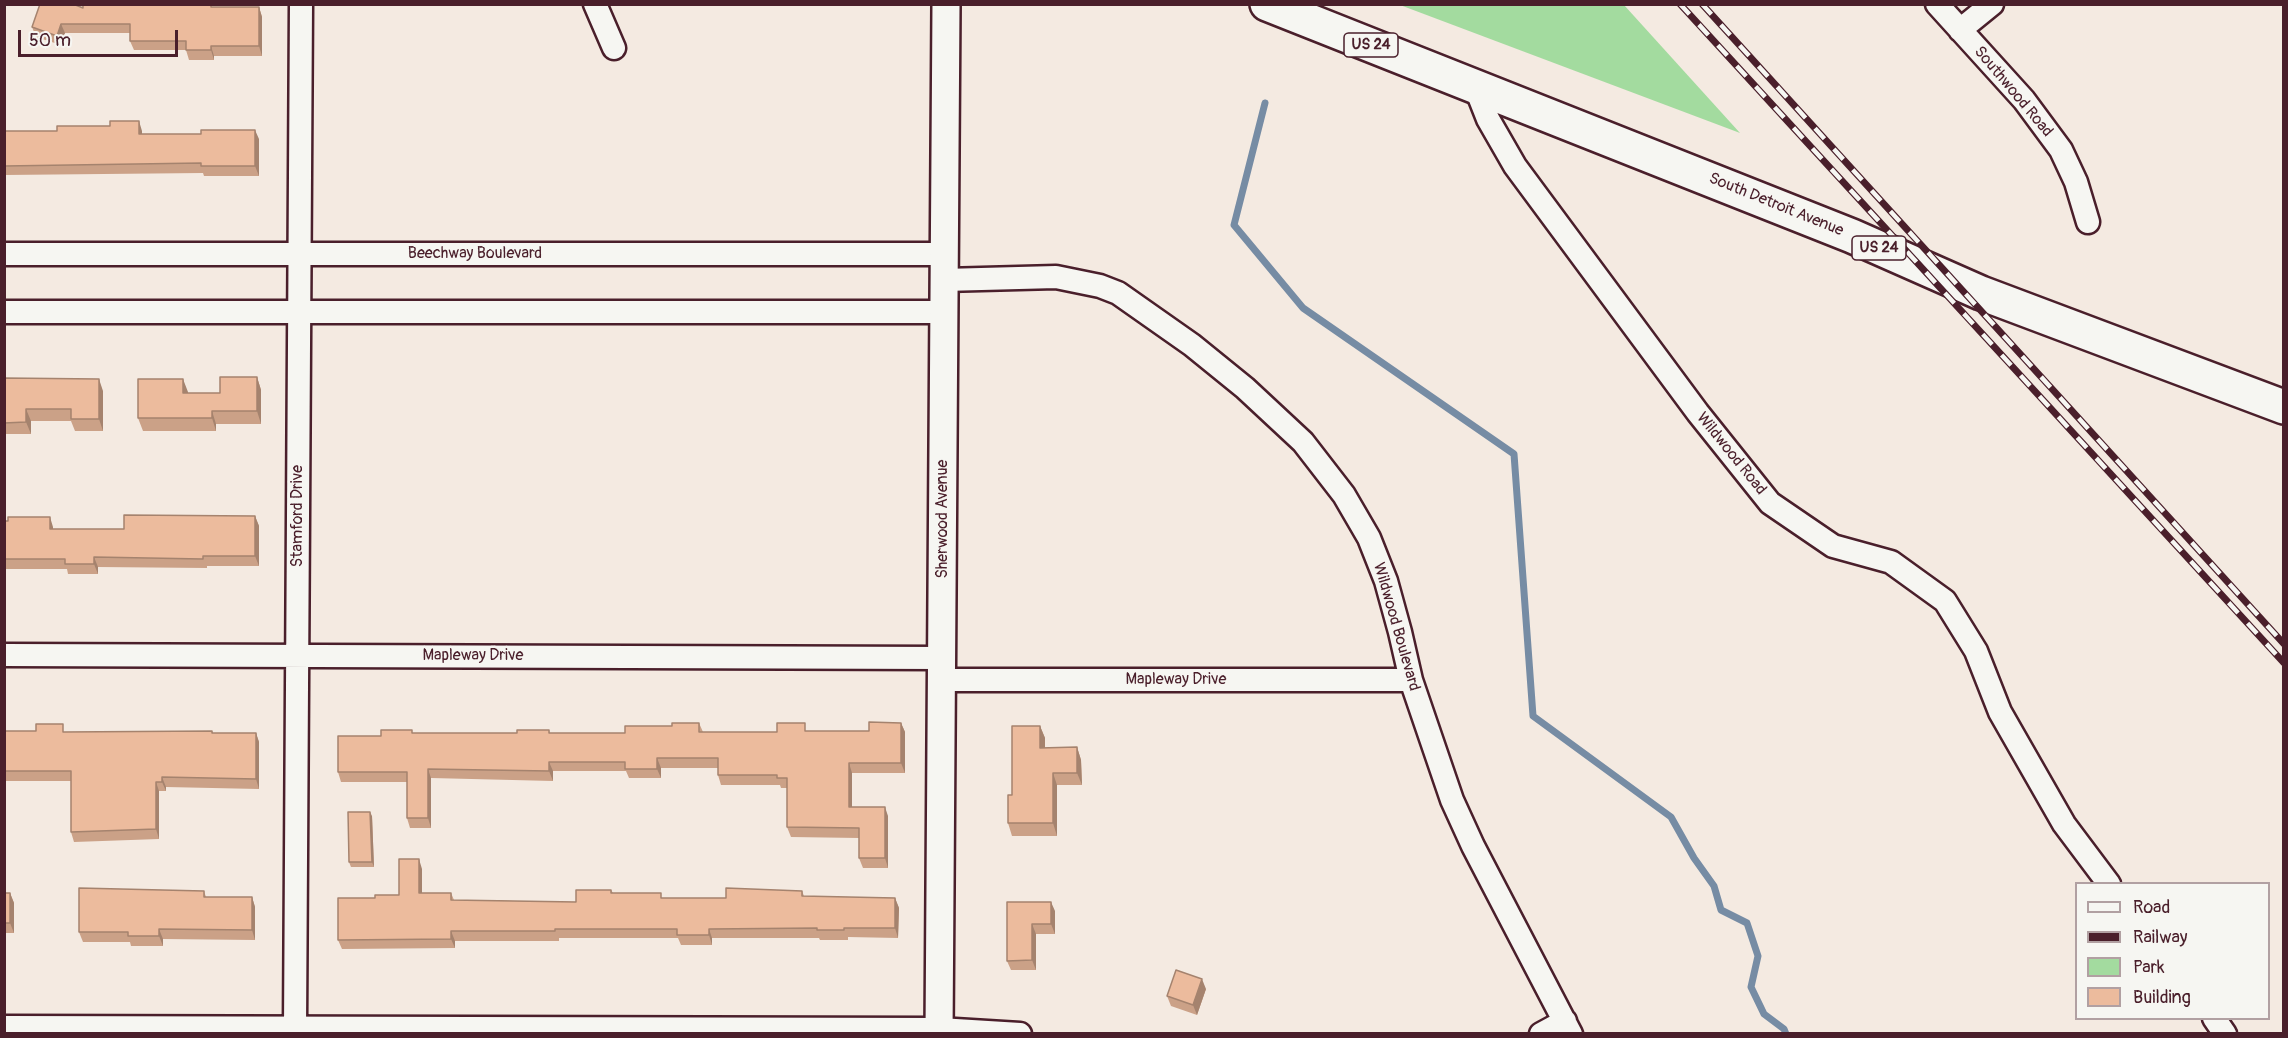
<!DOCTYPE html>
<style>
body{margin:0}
#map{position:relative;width:2288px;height:1038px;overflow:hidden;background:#f4eae1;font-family:Pangolin,sans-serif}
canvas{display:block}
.frame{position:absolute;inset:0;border:6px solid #4a1f2b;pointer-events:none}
.legend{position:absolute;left:2075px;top:882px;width:195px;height:138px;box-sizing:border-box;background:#f6f6f2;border:2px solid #b1a0a2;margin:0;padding:8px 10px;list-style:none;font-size:18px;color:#4a1f2b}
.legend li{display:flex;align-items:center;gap:12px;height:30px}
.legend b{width:30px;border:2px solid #b1a0a2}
.scale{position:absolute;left:18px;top:30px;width:160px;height:27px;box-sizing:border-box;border:3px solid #4a1f2b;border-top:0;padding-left:8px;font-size:18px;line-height:21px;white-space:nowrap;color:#4a1f2b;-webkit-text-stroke:4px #f6f6f2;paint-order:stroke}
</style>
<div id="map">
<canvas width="2288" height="1038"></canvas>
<div class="frame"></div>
<ul class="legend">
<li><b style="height:8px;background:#f6f6f2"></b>Road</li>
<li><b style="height:8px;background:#4a1f2b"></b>Railway</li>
<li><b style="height:16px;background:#a3db9f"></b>Park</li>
<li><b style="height:16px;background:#ecbb9d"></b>Building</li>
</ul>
<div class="scale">50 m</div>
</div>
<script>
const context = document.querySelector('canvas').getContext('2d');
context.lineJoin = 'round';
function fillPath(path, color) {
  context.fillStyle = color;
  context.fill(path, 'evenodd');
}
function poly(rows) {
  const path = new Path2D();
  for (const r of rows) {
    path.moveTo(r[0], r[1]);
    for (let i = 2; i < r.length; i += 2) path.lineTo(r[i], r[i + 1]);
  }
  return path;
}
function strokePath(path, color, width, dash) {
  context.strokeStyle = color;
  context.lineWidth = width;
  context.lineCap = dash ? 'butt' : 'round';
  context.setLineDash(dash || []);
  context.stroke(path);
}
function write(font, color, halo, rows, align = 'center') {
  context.font = font + ' Pangolin,sans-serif';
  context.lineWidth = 4.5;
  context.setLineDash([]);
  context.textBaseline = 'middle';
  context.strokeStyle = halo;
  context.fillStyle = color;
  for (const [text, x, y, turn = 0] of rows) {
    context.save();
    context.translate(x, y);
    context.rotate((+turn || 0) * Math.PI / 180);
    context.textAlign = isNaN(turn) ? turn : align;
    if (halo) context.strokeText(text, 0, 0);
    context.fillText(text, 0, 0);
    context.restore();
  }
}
fillPath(poly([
 [1400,5,1624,5,1740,133]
]), '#a3db9f');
strokePath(poly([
 [1265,103,1234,225,1303,308,1514,454,1533,716,1671,817,1694,858,1714,886,1721,910,1747,923,1758,956,1751,987,1764,1014,1784,1029,1786,1034]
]), '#768ca4', 7);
const minor = poly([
 [301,4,295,1027,301,1034],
 [595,4,614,48],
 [1937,4,2024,100,2061,150,2076,182,2088,222],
 [1960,30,1992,4],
 [1475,86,1488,119,1515,166,1698,413,1770,503,1833,546,1891,562,1945,601,1976,651,2000,712,2064,824,2109,884],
 [4,254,945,254],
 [944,280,1056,277,1100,286,1118,293,1192,345,1245,388,1303,442,1344,495,1369,538,1386,581,1400,632,1411,680,1452,800,1473,846,1571,1034],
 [4,312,944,312],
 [4,655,942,658],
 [942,680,1411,680],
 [2214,1018,2225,1034],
 [4,1027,939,1029,1020,1034],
 [1541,1034,1565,1021]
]);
const tertiary = poly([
 [939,1034,946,4]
]);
const primary = poly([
 [1267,4,1852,236,1981,293,2284,407]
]);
strokePath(minor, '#4a1f2b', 27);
strokePath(tertiary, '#4a1f2b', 32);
strokePath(primary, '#4a1f2b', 38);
strokePath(minor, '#f6f6f2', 22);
strokePath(tertiary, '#f6f6f2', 27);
strokePath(primary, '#f6f6f2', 33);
const rail = poly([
 [1680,4,2284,663],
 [1702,4,2284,644]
]);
strokePath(rail, '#4a1f2b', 7);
strokePath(rail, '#f6f6f2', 4.5, [14]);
fillPath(poly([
 [259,7,262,17,262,56,214,56,214,60,189,60,186,50,134,50,130,41,130,33,65,33,61,45,36,37,32,27,83,8],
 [4,131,142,131,142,134,259,139,259,176,204,176,203,173,4,175],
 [257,377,261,390,261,424,216,424,216,431,143,431,138,418,188,392,188,393,220,393],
 [4,378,103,391,103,431,75,431,71,421,31,421,31,434,4,434],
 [255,516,259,526,259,566,207,566,207,568,98,567,98,574,68,574,67,569,4,569,4,521,53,527,53,529,124,529],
 [699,723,703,732,777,732,869,731,901,723,905,732,905,773,852,773,852,807,888,816,888,868,863,868,859,858,859,838,791,837,787,827,787,788,781,788,780,785,721,785,718,775,718,768,661,768,661,778,629,778,626,771,553,771,553,781,431,778,431,828,410,828,407,818,407,782,341,782,338,772,381,736,413,733,517,733,549,730,550,733,625,733],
 [1040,726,1045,738,1045,748,1077,747,1081,760,1082,785,1057,785,1057,836,1012,836,1008,823,1012,795],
 [4,731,66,732,212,731,213,733,256,733,259,742,259,789,166,787,166,791,159,791,159,839,74,842,71,832,71,781,4,781],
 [372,816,374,867,351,867,349,862],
 [422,869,422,893,451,893,454,900,576,902,611,890,613,893,663,898,726,898,802,891,804,896,895,898,899,908,898,938,848,937,848,940,820,940,819,938,712,938,712,945,681,945,678,938,559,938,559,941,455,941,455,948,342,949,338,940,375,898,399,895],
 [204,891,206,897,252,897,255,907,255,940,163,939,163,946,131,946,130,942,83,942,79,932],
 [4,893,10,893,14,903,14,933,4,933],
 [1007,902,1055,911,1055,934,1036,934,1036,970,1011,970,1007,961],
 [1206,989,1197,1015,1171,1006,1167,996]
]), '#cba187');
fillPath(poly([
 [259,7,262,17,262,56,259,46],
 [61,24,65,33,61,45,57,36],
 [211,46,214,56,214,60,211,50],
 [139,121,142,131,142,144,139,134],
 [255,130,259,139,259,176,255,166],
 [257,377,261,390,261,424,257,411],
 [99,379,103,391,103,431,99,419],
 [183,379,188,392,188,406,183,393],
 [26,409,31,421,31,434,26,422],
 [212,411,216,424,216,431,212,418],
 [255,516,259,526,259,566,255,556],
 [50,517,53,527,53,539,50,529],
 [94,557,98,567,98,574,94,564],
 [901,723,905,732,905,773,901,763],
 [1040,726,1045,738,1045,760,1040,748],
 [256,733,259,742,259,789,256,779],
 [1077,747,1081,760,1082,785,1077,773],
 [657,758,661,768,661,778,657,769],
 [549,762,553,771,553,781,549,771],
 [849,763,852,773,852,816,849,807],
 [428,769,431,778,431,828,428,818],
 [1053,773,1057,785,1057,836,1053,823],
 [162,777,166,787,166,791,162,782],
 [156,782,159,791,159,839,156,829],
 [885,807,888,816,888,868,885,858],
 [370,812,372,816,374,867,372,862],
 [419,859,422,869,422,903,419,893],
 [10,893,14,903,14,933,10,923],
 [252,897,255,907,255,940,252,930],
 [895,898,899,908,898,938,895,928],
 [1051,902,1055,911,1055,934,1051,924],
 [1032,924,1036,934,1036,970,1032,960],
 [159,929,163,939,163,946,159,936],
 [709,929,712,938,712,945,709,935],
 [451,931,455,941,455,948,451,939],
 [1202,979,1206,989,1197,1015,1193,1005]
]), '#a5836e');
const building = poly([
 [40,4,73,4,83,8,83,4,211,4,211,7,259,7,259,46,211,46,211,50,186,50,186,41,130,41,130,24,61,24,57,36,32,27,40,4],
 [110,121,139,121,139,134,201,134,201,130,255,130,255,166,201,166,201,163,4,166,4,131,57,131,57,126,110,126,110,121],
 [220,377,257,377,257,411,212,411,212,418,138,418,138,379,183,379,183,393,220,393,220,377],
 [4,378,99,379,99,419,71,419,71,409,26,409,26,422,4,423,4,378],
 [124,515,255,516,255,556,203,556,203,559,94,557,94,564,65,564,65,559,4,559,4,521,8,521,8,517,50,517,50,529,124,529,124,515],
 [869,722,901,723,901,763,849,763,849,807,885,807,885,858,859,858,859,828,787,827,787,778,777,778,777,775,718,775,718,758,657,758,657,769,625,769,625,762,549,762,549,771,428,769,428,818,407,818,407,772,338,772,338,736,381,736,381,730,412,730,412,733,517,733,517,730,549,730,549,733,625,733,625,726,672,726,672,723,699,723,699,732,777,732,777,723,805,723,805,731,869,731,869,722],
 [36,724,63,724,63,732,212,731,212,733,256,733,256,779,162,777,162,782,156,782,156,829,71,832,71,771,4,771,4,731,36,731,36,724],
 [1012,726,1040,726,1040,748,1077,747,1077,773,1053,773,1053,823,1008,823,1008,795,1012,795,1012,726],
 [348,812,370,812,372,862,349,862,348,812],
 [399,859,419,859,419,893,451,893,451,900,576,902,576,890,611,890,611,893,661,893,661,898,726,898,726,888,802,891,802,896,895,898,895,928,844,928,844,930,817,930,817,928,709,929,709,935,677,935,677,929,555,929,555,931,451,931,451,939,338,940,338,898,375,898,375,895,399,895,399,859],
 [79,888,204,891,204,897,252,897,252,930,159,929,159,936,128,936,128,932,79,932,79,888],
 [4,893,10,893,10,923,4,923,4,893],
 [1007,902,1051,902,1051,924,1032,924,1032,960,1007,961,1007,902],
 [1176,970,1202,979,1193,1005,1167,996,1176,970]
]);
fillPath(building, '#ecbb9d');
strokePath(building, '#a5836e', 1.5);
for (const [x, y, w] of [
 [1371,45,54],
 [1879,248,54]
]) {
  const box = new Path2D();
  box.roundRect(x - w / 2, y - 12, w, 24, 4.5);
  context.fillStyle = '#f6f6f2';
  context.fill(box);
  strokePath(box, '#4a1f2b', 1.5);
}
write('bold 15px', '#4a1f2b', null, [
 ["US 24",1371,45],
 ["US 24",1879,248]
]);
write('16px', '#4a1f2b', '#f6f6f2', [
 ["Southwood Road",2013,92,50],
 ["South Detroit Avenue",1776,205,22],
 ["Beechway Boulevard",475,254],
 ["Wildwood Road",1731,454,51],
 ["Stamford Drive",298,516,-90],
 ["Sherwood Avenue",943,519,-90],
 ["Wildwood Boulevard",1396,627,74],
 ["Mapleway Drive",473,656],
 ["Mapleway Drive",1176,680]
]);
</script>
